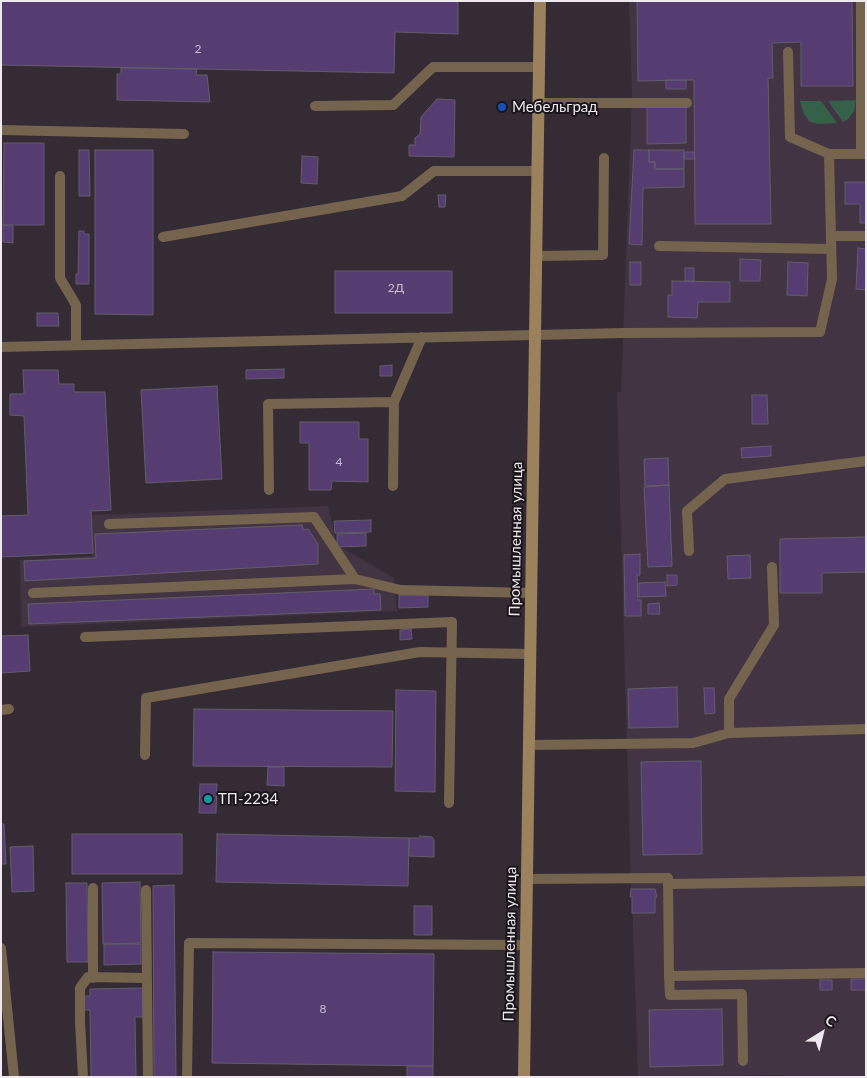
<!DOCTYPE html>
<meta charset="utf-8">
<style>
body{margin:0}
#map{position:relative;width:867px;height:1078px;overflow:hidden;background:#342b35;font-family:Lato,sans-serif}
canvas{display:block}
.frame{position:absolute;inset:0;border:2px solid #efe8ef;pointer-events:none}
.north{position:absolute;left:797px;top:1008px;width:50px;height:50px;-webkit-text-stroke:4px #191519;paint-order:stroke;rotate:36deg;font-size:14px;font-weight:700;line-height:20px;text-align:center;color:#efe8ef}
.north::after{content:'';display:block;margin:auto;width:18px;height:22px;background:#efe8ef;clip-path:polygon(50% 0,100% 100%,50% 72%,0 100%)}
</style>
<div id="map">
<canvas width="867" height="1078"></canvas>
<div class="frame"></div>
<div class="north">С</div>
</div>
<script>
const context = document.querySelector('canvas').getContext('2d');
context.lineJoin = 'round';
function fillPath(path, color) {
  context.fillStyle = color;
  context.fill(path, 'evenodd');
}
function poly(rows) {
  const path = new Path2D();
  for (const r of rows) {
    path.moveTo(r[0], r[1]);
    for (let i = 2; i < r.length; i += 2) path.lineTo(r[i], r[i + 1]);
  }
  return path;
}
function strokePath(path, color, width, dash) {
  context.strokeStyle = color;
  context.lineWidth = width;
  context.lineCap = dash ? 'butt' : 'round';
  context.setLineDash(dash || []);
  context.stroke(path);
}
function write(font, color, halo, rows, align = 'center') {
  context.font = font + ' Lato,sans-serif';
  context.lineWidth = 4;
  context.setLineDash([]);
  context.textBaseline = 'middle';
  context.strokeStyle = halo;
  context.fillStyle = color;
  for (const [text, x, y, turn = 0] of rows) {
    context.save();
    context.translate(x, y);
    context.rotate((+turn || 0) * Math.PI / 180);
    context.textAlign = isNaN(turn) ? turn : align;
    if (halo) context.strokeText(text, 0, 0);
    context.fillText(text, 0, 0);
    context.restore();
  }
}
fillPath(poly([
 [629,1,866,1,866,1077,791,1077,782,1075,638,1077,632,898,630,897,631,889,617,392,621,392,632,94],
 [328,506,337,545,394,578,397,611,21,627,20,560,92,556,92,515]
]), '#423443');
fillPath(poly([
 [856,100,854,111,848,119,843,122,828,101],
 [800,101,821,101,837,123,818,124,810,122,804,114]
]), '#35614b');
const building = poly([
 [1,1,458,1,458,34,395,32,394,73,1,65,1,1],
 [637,1,852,1,853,86,801,86,801,42,772,43,773,78,768,78,771,224,695,224,694,80,638,81,637,1],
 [121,68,197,69,196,75,207,75,210,102,117,100,117,74,121,74,121,68],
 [666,80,686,80,686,89,666,89,666,80],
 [437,99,455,100,454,157,409,156,409,145,415,145,415,138,420,134,421,117,437,99],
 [647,105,686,105,686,143,647,144,647,105],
 [4,143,44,143,44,225,3,225,4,143],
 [79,150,89,150,90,196,79,196,79,150],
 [95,150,153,150,153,315,95,314,95,150],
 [634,150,649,150,649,162,655,162,655,169,684,169,684,187,643,188,642,245,629,244,634,150],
 [649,150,684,150,684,169,655,169,655,162,649,162,649,150],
 [684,152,694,152,695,159,684,159,684,152],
 [302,156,318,157,317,184,301,183,302,156],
 [845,182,866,182,866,223,860,223,860,204,845,204,845,182],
 [438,195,446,195,445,207,439,207,438,195],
 [3,225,13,226,13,243,3,242,3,225],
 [79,231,84,231,84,234,89,234,89,284,76,284,76,274,78,274,79,231],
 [858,248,866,249,866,290,856,289,858,248],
 [740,259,761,260,760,281,740,281,740,259],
 [630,262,641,262,641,285,630,285,630,262],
 [788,262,808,263,807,296,787,295,788,262],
 [685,268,694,268,694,281,685,281,685,268],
 [335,271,452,271,452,313,335,313,335,271],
 [672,281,730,282,730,302,698,302,697,318,668,317,668,295,672,295,672,281],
 [37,313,58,313,59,326,37,326,37,313],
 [392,365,392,376,380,376,380,366,392,365],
 [284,369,284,378,246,379,246,370,284,369],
 [23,370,58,370,59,384,74,384,74,392,105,392,111,510,91,511,93,553,1,557,1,516,28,515,24,416,10,415,10,394,24,394,23,370],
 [217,386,222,479,146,483,141,390,217,386],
 [752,395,767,395,768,424,752,424,752,395],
 [300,422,359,422,359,439,368,439,368,482,332,481,331,490,309,490,309,443,300,443,300,422],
 [771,446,771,456,742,458,741,448,771,446],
 [668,458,669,485,645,486,644,459,668,458],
 [669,485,672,566,648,567,644,487,669,485],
 [371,520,371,532,335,533,334,521,371,520],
 [302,525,303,530,308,529,318,544,318,564,25,581,24,561,96,558,95,534,302,525],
 [366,533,366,546,337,547,337,534,366,533],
 [866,537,866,572,822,573,822,593,780,593,780,539,866,537],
 [640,554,640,575,637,575,638,600,641,600,641,616,625,616,624,555,640,554],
 [750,555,751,578,728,579,727,556,750,555],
 [667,575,677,575,677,585,667,586,667,575],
 [665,582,666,596,639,597,639,583,665,582],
 [374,589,374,594,380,594,381,610,29,624,28,604,374,589],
 [399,595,428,595,428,607,399,608,399,595],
 [659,603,660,614,648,614,648,604,659,603],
 [411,629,412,639,400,640,400,630,411,629],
 [28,635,30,671,1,673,1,636,28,635],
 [677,687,678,727,629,728,628,689,677,687],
 [704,688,714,688,715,713,705,714,704,688],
 [396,690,436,691,435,792,395,791,396,690],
 [194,709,393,711,392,767,193,766,194,709],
 [701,761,702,854,643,855,641,762,701,761],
 [268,767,284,767,284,786,267,785,268,767],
 [200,784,217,784,216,813,199,813,200,784],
 [1,824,4,824,6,864,1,864,1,824],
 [72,834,182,834,182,874,72,874,72,834],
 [217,834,409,838,408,886,216,882,217,834],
 [420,836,432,837,434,840,434,857,409,856,409,838,420,838,420,836],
 [33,846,34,891,12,892,10,847,33,846],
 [140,882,141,943,103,944,102,883,140,882],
 [66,883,87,883,88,962,67,962,66,883],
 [174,885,176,1077,154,1077,153,886,174,885],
 [631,889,655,889,657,897,655,897,655,913,632,913,632,897,630,897,631,889],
 [414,906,432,906,432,935,414,935,414,906],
 [104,944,141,944,141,964,104,965,104,944],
 [213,952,434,954,433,1066,212,1063,213,952],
 [851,979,866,979,866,990,851,990,851,979],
 [820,980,832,980,832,990,820,990,820,980],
 [143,988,143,1017,135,1017,136,1077,91,1077,90,1010,83,1010,83,996,90,996,90,989,143,988],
 [722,1009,723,1065,650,1067,649,1010,722,1009],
 [407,1066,433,1066,433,1077,407,1077,407,1066]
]);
fillPath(building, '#553d71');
strokePath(building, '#635d6a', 1);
strokePath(poly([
 [788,52,790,137,829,154],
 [538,103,687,103],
 [315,106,393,105,433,67,539,67],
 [1,130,184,134],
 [861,154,861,1],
 [60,176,60,278,76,305,76,345],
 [831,236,866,236],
 [163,237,402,196,434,171,538,171],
 [659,246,831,249],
 [537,256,603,255,604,158],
 [1,347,623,333,820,332,832,279,829,154,866,154],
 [393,486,394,402,422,337],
 [269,490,268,404,394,402],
 [109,524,314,517,355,579],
 [689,551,687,511,725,479,866,461],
 [772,567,774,625,729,699,729,733,866,729],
 [33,593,355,579,401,590,532,593],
 [85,637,452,622,449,803],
 [1,710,9,709],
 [529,745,693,743,729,733],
 [145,755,146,698,420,652,531,654],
 [527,879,668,878,669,976,866,973],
 [668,884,866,881],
 [146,890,148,1077],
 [1,948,14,1077],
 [669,976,670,995,742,994,743,1061],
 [93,978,93,888],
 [83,1077,80,1022,80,988,88,977,147,978],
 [187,1077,189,943,526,945]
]), '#74644d', 10);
strokePath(poly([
 [524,1077,540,1]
]), '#9b825d', 12);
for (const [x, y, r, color] of [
 [502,107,5,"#1a4fb4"],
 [208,799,5,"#0f9aa8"]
]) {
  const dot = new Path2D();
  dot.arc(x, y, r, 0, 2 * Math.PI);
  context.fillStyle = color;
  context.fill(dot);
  strokePath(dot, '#191519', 2);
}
write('12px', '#c8bdd0', null, [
 ["2",198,49],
 ["2Д",396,288],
 ["4",339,462],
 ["8",323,1009]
]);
write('15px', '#efe8ef', '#191519', [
 ["Мебельград",512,107],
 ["ТП-2234",218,799]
], 'left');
write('15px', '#efe8ef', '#191519', [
 ["Промышленная улица",516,539,-89],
 ["Промышленная улица",510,944,-89]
]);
</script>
